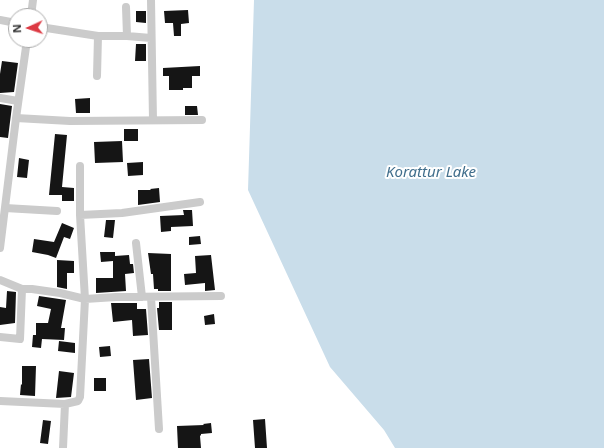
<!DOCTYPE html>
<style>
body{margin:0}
#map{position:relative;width:604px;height:448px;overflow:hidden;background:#fff;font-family:"Noto Sans",sans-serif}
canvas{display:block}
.north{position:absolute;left:8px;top:8px;width:40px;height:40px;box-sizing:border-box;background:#fff;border:1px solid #ababab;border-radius:50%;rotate:267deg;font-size:11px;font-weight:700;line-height:16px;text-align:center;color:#2e2e2e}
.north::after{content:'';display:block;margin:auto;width:14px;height:18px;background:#dc3943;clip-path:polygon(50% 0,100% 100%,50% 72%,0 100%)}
</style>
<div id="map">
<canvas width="604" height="448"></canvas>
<div class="north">N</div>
</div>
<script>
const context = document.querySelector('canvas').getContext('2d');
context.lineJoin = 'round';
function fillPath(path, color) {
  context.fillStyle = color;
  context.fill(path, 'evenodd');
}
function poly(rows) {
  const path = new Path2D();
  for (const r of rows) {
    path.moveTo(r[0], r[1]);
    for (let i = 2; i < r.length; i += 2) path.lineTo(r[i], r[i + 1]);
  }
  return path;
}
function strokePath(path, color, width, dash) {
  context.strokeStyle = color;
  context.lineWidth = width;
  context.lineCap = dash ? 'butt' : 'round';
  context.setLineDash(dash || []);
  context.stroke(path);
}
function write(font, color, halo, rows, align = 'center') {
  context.font = font + ' "Noto Sans",sans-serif';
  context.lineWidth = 4;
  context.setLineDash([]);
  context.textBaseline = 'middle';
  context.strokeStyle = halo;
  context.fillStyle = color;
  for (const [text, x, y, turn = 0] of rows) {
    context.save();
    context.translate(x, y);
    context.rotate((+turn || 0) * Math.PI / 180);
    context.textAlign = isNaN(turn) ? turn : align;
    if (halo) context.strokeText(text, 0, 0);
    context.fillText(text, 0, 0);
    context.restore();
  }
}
fillPath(poly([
 [254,0,604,0,604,448,395,448,384,430,330,367,248,190]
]), '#c9ddea');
fillPath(poly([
 [188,10,189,23,181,24,181,36,174,36,173,23,165,23,164,11],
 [136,11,146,11,146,23,136,22],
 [136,44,146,44,146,61,135,61],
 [2,61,18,63,14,92,0,93,0,74],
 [200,66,200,76,192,76,192,88,183,88,183,90,169,90,169,76,163,76,163,68],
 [90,98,90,113,76,113,75,99],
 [0,104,12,106,8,138,0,137],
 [185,106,197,106,198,115,185,115],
 [124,129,138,129,138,141,124,141],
 [55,134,67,135,62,187,74,188,74,201,62,201,62,195,49,195],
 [122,141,123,162,95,163,94,142],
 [19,158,29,160,27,178,17,177],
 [143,162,143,175,128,176,127,163],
 [159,188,160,202,138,205,138,190,151,190,150,189],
 [183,210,192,210,193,226,171,227,171,231,161,232,160,216,184,215],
 [106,220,115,220,113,238,104,237],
 [62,223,74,228,70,239,64,237,56,258,48,255,32,252,34,239,54,242],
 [200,236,201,244,189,245,189,237],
 [100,252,115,252,115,256,129,255,130,264,133,264,134,273,125,274,126,291,96,293,96,278,113,278,113,261,101,262],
 [148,253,171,254,171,291,158,291,158,289,154,289,153,274,151,274],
 [211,255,215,290,205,291,205,283,185,285,184,274,196,273,195,256],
 [57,260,74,261,74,273,67,273,67,289,57,287],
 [7,291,16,292,15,323,0,325,0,307,6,308],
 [39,296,66,300,61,328,65,328,64,340,42,339,41,348,32,347,33,335,36,335,36,323,48,323,51,309,37,306],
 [159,302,172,302,172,330,159,330,157,308,159,308],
 [111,303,137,303,137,309,146,309,148,335,133,336,132,320,113,322],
 [214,314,215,324,205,325,204,316],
 [59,341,75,343,75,353,58,351],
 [110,346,111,356,100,357,99,347],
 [149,359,152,398,136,400,133,360],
 [22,366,36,366,35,396,20,395,21,384,22,385],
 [59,371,74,373,71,397,56,398],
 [94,378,106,378,106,391,94,391],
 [265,419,267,448,255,448,253,420],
 [43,420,51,421,48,444,40,443],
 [211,423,212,433,201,434,201,435,200,436,201,448,178,448,177,426,204,425,203,424]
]), '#151515');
strokePath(poly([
 [151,0,153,120],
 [126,7,127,36],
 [31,16,33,0],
 [0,20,16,23],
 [40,27,98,36,127,36,151,38],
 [97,76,98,36],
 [0,98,18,101],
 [16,118,27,40],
 [5,208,57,211],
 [80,215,122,213,200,202],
 [136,243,142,297],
 [0,248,16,118,70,121,202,120],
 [0,280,22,289,32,289,60,293,85,299,116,297,221,296],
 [151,297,159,429],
 [0,337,20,339,22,289],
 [0,401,65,404,78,401,80,397,85,299,80,215,80,166],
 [63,448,65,404]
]), '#cbcbcb', 8);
write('italic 15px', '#406e8c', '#fff', [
 ["Korattur Lake",431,173]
]);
</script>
